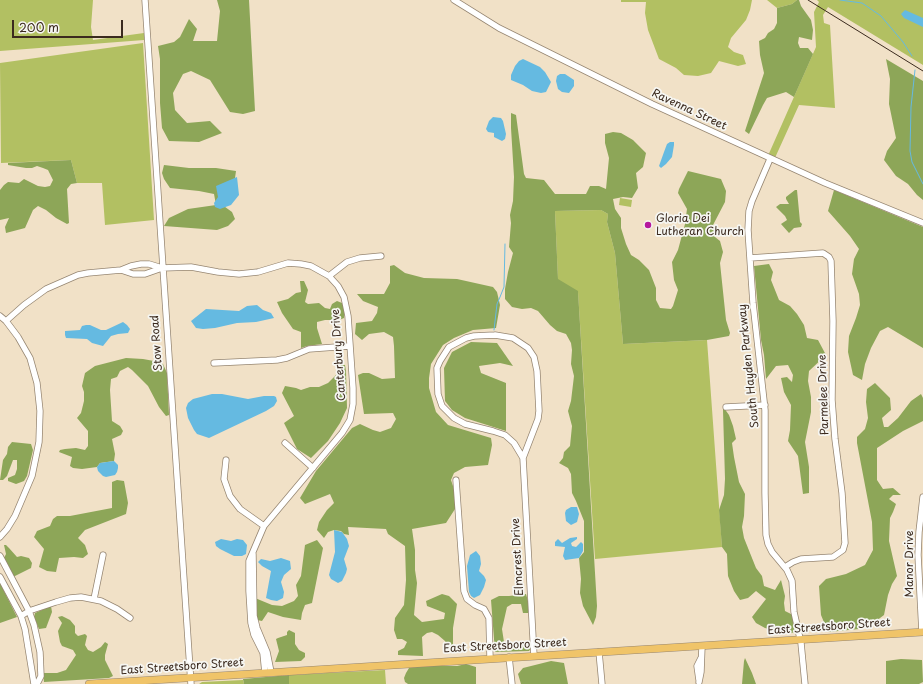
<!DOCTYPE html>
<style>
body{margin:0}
#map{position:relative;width:923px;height:684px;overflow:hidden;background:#f1e1c7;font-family:"Playpen Sans",sans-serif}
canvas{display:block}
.scale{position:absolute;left:12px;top:20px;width:111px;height:18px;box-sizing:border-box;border:2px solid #3b2a1e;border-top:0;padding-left:5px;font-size:12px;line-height:14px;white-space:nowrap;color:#3b2a1e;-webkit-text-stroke:3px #f6f6f2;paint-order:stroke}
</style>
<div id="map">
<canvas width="923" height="684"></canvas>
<div class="scale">200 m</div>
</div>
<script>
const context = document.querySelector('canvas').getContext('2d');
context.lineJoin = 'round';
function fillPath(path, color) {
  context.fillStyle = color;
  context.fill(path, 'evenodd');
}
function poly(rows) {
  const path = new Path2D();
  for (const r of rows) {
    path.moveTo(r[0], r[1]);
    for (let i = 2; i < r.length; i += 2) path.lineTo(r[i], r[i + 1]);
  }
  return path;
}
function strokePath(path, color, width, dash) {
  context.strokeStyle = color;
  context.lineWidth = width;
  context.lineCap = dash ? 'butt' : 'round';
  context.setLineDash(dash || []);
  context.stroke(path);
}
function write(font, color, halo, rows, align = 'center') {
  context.font = font + ' "Playpen Sans",sans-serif';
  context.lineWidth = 3.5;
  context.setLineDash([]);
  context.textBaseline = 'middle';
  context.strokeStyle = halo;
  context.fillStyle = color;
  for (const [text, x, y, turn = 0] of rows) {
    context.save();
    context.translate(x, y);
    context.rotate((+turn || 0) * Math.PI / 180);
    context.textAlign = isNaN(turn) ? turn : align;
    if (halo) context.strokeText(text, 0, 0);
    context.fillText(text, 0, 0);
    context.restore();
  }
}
fillPath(poly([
 [0,0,93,0,91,27,93,40,144,33,144,40,0,51],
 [621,0,752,0,750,10,746,20,731,38,728,47,734,52,743,55,746,64,738,66,719,61,711,73,698,76,684,75,676,68,659,59,648,30,645,13,646,2,621,2],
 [767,0,797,0,792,4,777,8],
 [817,0,923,0,923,65,828,7,823,15,824,23,830,25,835,108,799,105,774,160,767,158,816,47,814,12,819,2],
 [143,43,154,220,105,225,102,183,77,183,71,160,1,163,0,63],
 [620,198,632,200,631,207,619,205],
 [601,210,608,214,607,222,615,253,623,344,707,340,722,547,595,559,578,292,558,280,555,211],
 [385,670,386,684,289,684,289,675],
 [243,680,244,684,199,684,202,682]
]), '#b2c062');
fillPath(poly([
 [217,0,249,0,255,111,243,114,230,112,210,80,191,71,183,74,173,93,175,110,187,123,210,121,222,133,199,142,169,141,162,128,160,103,160,59,158,46,174,42,180,37,189,19,197,29,193,41,217,41,220,11],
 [797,0,799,0,801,6,811,20,813,30,812,40,799,37,798,43,800,48,808,48,813,54,794,97,786,92,767,98,763,105,749,134,745,131,764,73,760,55,759,41,765,38,768,33,774,29,777,23,777,8,792,4],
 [886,59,923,81,923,200,917,195,908,184,896,176,884,160,887,151,896,138,889,104,890,79],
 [511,113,516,115,524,174,526,178,544,180,555,194,586,194,590,186,599,186,606,189,609,158,605,143,605,134,613,132,621,133,633,140,646,153,643,167,636,173,638,188,632,198,623,197,613,199,615,209,621,218,621,228,626,244,631,255,639,260,649,270,656,288,656,300,660,308,671,309,673,306,678,290,674,280,672,262,678,250,685,224,687,209,678,193,679,189,688,171,721,179,726,191,725,202,713,225,715,237,720,241,723,252,720,263,726,320,730,333,729,336,707,340,623,344,615,253,607,222,608,214,601,210,555,211,558,279,578,291,597,606,596,617,593,625,583,606,580,593,581,579,579,558,584,552,584,521,576,501,572,493,571,474,568,468,559,463,563,458,564,452,570,446,572,426,568,411,571,401,574,376,571,364,572,350,571,343,566,334,557,331,550,325,538,311,531,308,522,309,512,307,505,299,505,289,508,272,513,253,509,247,511,223,510,215,513,201,514,177,511,128],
 [71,160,77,183,71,184,67,189,69,223,67,224,56,218,46,210,38,206,33,210,25,228,6,233,5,227,9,218,0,220,0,190,4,185,8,182,19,183,24,179,38,186,45,187,50,186,53,180,48,170,43,168,37,166,32,168,26,168,8,165,8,163],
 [164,165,189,168,216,168,236,171,235,178,221,204,232,212,235,219,228,226,217,230,164,226,169,218,188,209,216,205,214,194,199,191,170,188,164,179,162,173],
 [795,190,797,190,800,222,802,224,801,227,794,228,789,233,781,224,787,220,785,216,776,207,780,204,789,204,786,199,786,197],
 [834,190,923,227,923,348,888,327,880,331,871,348,865,364,862,380,853,375,848,352,849,336,856,318,860,305,859,294,852,274,854,259,859,249,850,236,828,211],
 [769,264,773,272,771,280,779,300,790,306,797,314,804,325,807,338,818,340,826,355,809,371,808,381,811,397,811,412,805,442,809,467,809,493,803,494,798,456,788,441,790,430,791,405,784,392,781,378,787,377,792,382,793,375,788,365,776,366,766,379,764,355,761,340,754,266],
 [394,265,405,273,424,278,457,279,493,287,497,292,500,305,496,328,473,330,454,338,443,345,431,364,429,378,429,388,436,412,448,425,491,438,492,445,488,465,465,467,454,473,451,480,455,492,455,509,446,523,412,529,415,550,415,570,417,583,414,615,422,622,444,619,445,613,427,606,426,601,442,594,449,596,457,604,453,628,453,651,450,650,445,641,438,635,432,632,427,633,422,637,423,656,398,655,398,651,404,648,407,642,402,639,397,639,394,630,395,618,404,605,406,580,405,546,388,534,386,529,348,527,349,535,344,534,341,531,334,530,328,532,324,538,317,530,319,522,327,510,334,503,330,494,305,504,300,498,316,471,352,428,360,424,373,430,380,432,391,428,396,419,393,413,364,414,358,375,363,373,369,373,382,379,395,378,394,346,393,337,384,332,369,334,362,340,355,334,356,323,372,321,377,313,378,307,363,301,357,294,384,294,390,283,390,266],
 [300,281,304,281,308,290,305,302,308,304,319,303,325,308,330,309,332,304,337,301,342,303,345,310,344,318,339,320,325,320,317,322,317,328,322,344,307,346,301,348,301,332,293,329,282,313,277,302,288,299,296,293,301,292],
 [471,342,497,343,513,366,500,363,479,366,481,373,506,383,506,431,465,418,452,410,445,401,444,368,452,352],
 [126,358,143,359,154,361,163,364,167,373,169,415,166,416,159,407,148,386,132,370,128,367,120,371,117,377,111,379,110,390,112,421,120,426,123,431,121,435,112,439,115,454,114,461,100,463,97,467,82,469,73,468,70,466,72,457,59,452,60,450,65,449,76,448,85,450,88,446,88,431,77,418,81,413,84,401,84,392,82,386,85,373,95,366],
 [341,365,345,365,346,371,347,408,340,423,328,441,311,458,297,449,284,423,294,416,282,393,285,386,296,388,301,390,310,387,319,387,328,383,339,372,339,367],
 [875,383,890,398,891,410,882,418,884,427,888,427,898,418,911,401,921,394,923,398,923,421,903,431,877,448,877,480,883,489,893,488,901,495,893,495,889,499,896,504,893,512,890,518,889,541,897,576,892,584,888,595,884,615,876,621,857,620,859,629,828,632,821,615,819,586,826,579,846,574,865,565,873,550,872,522,857,443,857,437,865,429,868,418,866,402,867,389],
 [724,408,729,415,733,426,736,439,732,443,734,457,739,482,745,494,744,516,742,527,744,538,756,568,762,576,764,586,775,590,781,580,785,596,784,603,785,611,793,615,796,632,791,633,776,631,765,628,756,623,752,617,766,599,756,591,748,598,740,600,734,591,728,576,727,554,722,547,719,510,724,495,725,479,723,410],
 [12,442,31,444,33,450,27,476,24,481,16,484,8,481,8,478,15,475,17,469,17,460,13,460,7,476,3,480,0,480,3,460,7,454,8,447],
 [117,480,124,481,128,503,126,514,85,530,78,538,85,545,88,554,83,558,74,557,59,558,56,572,47,571,39,567,44,549,34,537,37,531,50,526,53,519,57,516,70,516,112,508,112,482],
 [317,540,323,548,312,603,305,605,302,613,301,620,283,617,268,612,262,621,257,620,255,598,272,605,282,606,294,601,298,596,296,585,301,576,305,545],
 [4,545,6,545,9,548,17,557,21,556,29,558,32,563,31,568,13,577,4,558,6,554],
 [0,583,17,617,0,623],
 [526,594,528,601,528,613,523,613,521,604,512,604,507,607,502,629,504,642,525,643,532,647,529,651,495,652,491,600,499,596,509,596],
 [51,606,52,612,46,628,39,629,34,617,35,613],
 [62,616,70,620,75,626,75,633,78,636,85,634,87,636,85,645,88,650,93,652,101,647,105,642,108,644,105,655,105,660,113,676,109,678,44,682,43,673,57,673,66,670,76,655,73,650,62,646,60,642,58,631,62,623,58,617],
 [289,630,295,633,295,644,299,650,305,653,305,657,301,661,275,662,279,651,276,639,278,638,287,635,287,632],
 [745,658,752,673,756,684,742,684,744,661],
 [901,659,922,660,923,682,919,684,886,684,886,661],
 [551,661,564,663,568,684,521,684,518,674,523,668],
 [466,664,476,667,476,684,408,684,405,682,404,678,406,673,409,668,416,666,457,666],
 [289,675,289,684,244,684,243,679]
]), '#8da658');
fillPath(poly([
 [905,10,923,18,923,27,904,18,901,14],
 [523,59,540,67,545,72,551,82,546,92,541,93,532,91,523,85,511,80,511,75,515,66,519,61],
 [560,74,565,74,574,80,574,86,569,93,562,92,558,89,556,81,557,76],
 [493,117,501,118,503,121,506,134,505,139,502,141,494,137,494,133,488,132,486,129,489,121],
 [670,142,674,142,674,145,672,157,666,164,661,168,659,166,664,152,667,144],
 [237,177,239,195,231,205,220,209,215,207,214,203,218,197,216,186],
 [257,305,263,310,271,313,274,318,256,322,237,323,215,328,203,329,196,328,191,321,206,309,239,311,247,306],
 [123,322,127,325,130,329,128,333,118,334,111,336,103,346,92,343,87,339,66,338,65,335,65,331,80,330,82,326,86,325,90,325,101,330,106,330],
 [212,394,222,394,248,399,264,396,274,396,276,397,277,401,274,406,266,411,209,438,197,434,194,430,188,418,186,408,188,403,193,399],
 [114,461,118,465,118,468,117,472,115,475,106,477,103,476,98,471,97,467,100,463],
 [571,507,577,507,579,514,577,522,571,525,566,521,565,513,566,510],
 [334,530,342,532,347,539,349,546,344,559,347,569,346,573,342,581,338,583,331,579,329,575,335,552],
 [577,537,577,539,571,543,572,546,576,547,581,542,583,544,583,551,579,558,565,560,563,556,565,547,555,546,555,542,558,539,562,543,570,538],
 [221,539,231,541,237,539,243,540,247,545,246,554,242,556,234,556,220,549,216,546,215,542],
 [476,551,480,556,481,564,479,571,484,576,486,580,484,587,480,595,474,598,471,596,469,592,467,566,470,555],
 [281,558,290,561,291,569,284,575,281,582,284,592,283,598,277,601,271,600,266,598,271,571,262,566,258,562,261,559,270,561]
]), '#65bae1');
strokePath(poly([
 [840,0,862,3,881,16,903,42,912,56],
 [915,70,911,107,910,151,912,162,923,184],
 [494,330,497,304,500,297,504,287,505,244]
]), '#65bae1', 1);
const minor = poly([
 [145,0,191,684],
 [454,0,499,28,652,104,825,183,923,223],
 [770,159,752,201,749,211,748,230,753,303,765,410,765,493,766,535,768,544,772,552,787,570,792,581,794,612,801,643,805,684],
 [750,258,823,253,829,257,831,261,833,321,832,400,835,439,842,493,845,543,843,550,833,557,801,559,793,562,785,567],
 [121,270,133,274,145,274,162,268,191,267,218,272,239,274,258,272,288,263,301,264,311,266,329,276,338,286,344,297,348,316,353,388,353,404,350,420,342,433,264,526,249,561,249,591,251,623,254,635,263,653,265,673],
 [329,276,347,262,360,258,381,256],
 [0,316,6,321,18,337,30,358,37,383,40,411,39,442,32,476,15,516,7,529,0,537],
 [6,321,24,305,46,289,78,275,88,273,121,270,131,266,141,264,149,264,162,268],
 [495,335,513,338,528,348,534,357,537,371,539,411,538,419,523,458,514,443,505,435,493,431,465,424,454,418,442,406,438,394,437,368,440,361,449,347,466,338,474,336,495,335],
 [214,363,277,360,287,358,309,349,350,346],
 [726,407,765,405],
 [285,443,313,468],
 [523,458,534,656],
 [226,460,224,479,230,496,240,509,264,526],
 [456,480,464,591,467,599,475,605,484,609,489,618,490,658],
 [253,554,254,616,257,628,267,652,271,672],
 [0,556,29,611,34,625,40,652,41,676,37,684],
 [0,577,21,616,25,629,34,684],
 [94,599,103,555],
 [21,616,29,611,56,602,70,598,81,597,101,601,117,609,130,618],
 [922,632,918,555,919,532,923,497],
 [599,652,602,684],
 [509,657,512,684],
 [699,680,697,666,701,658],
 [699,682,701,672,702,646]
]);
const major = poly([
 [89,684,923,632]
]);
strokePath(minor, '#968672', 7);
strokePath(major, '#968672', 8);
strokePath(minor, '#fff', 5.5);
strokePath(major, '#f0c469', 7);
strokePath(poly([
 [808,0,923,71]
]), '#3b2a1e', 1);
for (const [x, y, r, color] of [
 [648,225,4,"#b5179e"]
]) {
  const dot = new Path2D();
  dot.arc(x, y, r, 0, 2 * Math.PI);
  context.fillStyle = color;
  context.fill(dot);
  strokePath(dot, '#f6f6f2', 1.5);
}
write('11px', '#3b2a1e', '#f6f6f2', [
 ["Ravenna Street",689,110,25],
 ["Stow Road",157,343,-94],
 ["Canterbury Drive",339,355,-94],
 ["South Hayden Parkway",749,366,-96],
 ["Parmelee Drive",824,395,-92],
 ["Elmcrest Drive",518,557,-93],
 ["Manor Drive",910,564,-90],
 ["East Streetsboro Street",829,627,-4],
 ["East Streetsboro Street",505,646,-3],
 ["East Streetsboro Street",182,667,-4]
]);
write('11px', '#3b2a1e', '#f6f6f2', [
 ["Gloria Dei",656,219],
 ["Lutheran Church",656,232]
], 'left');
</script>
